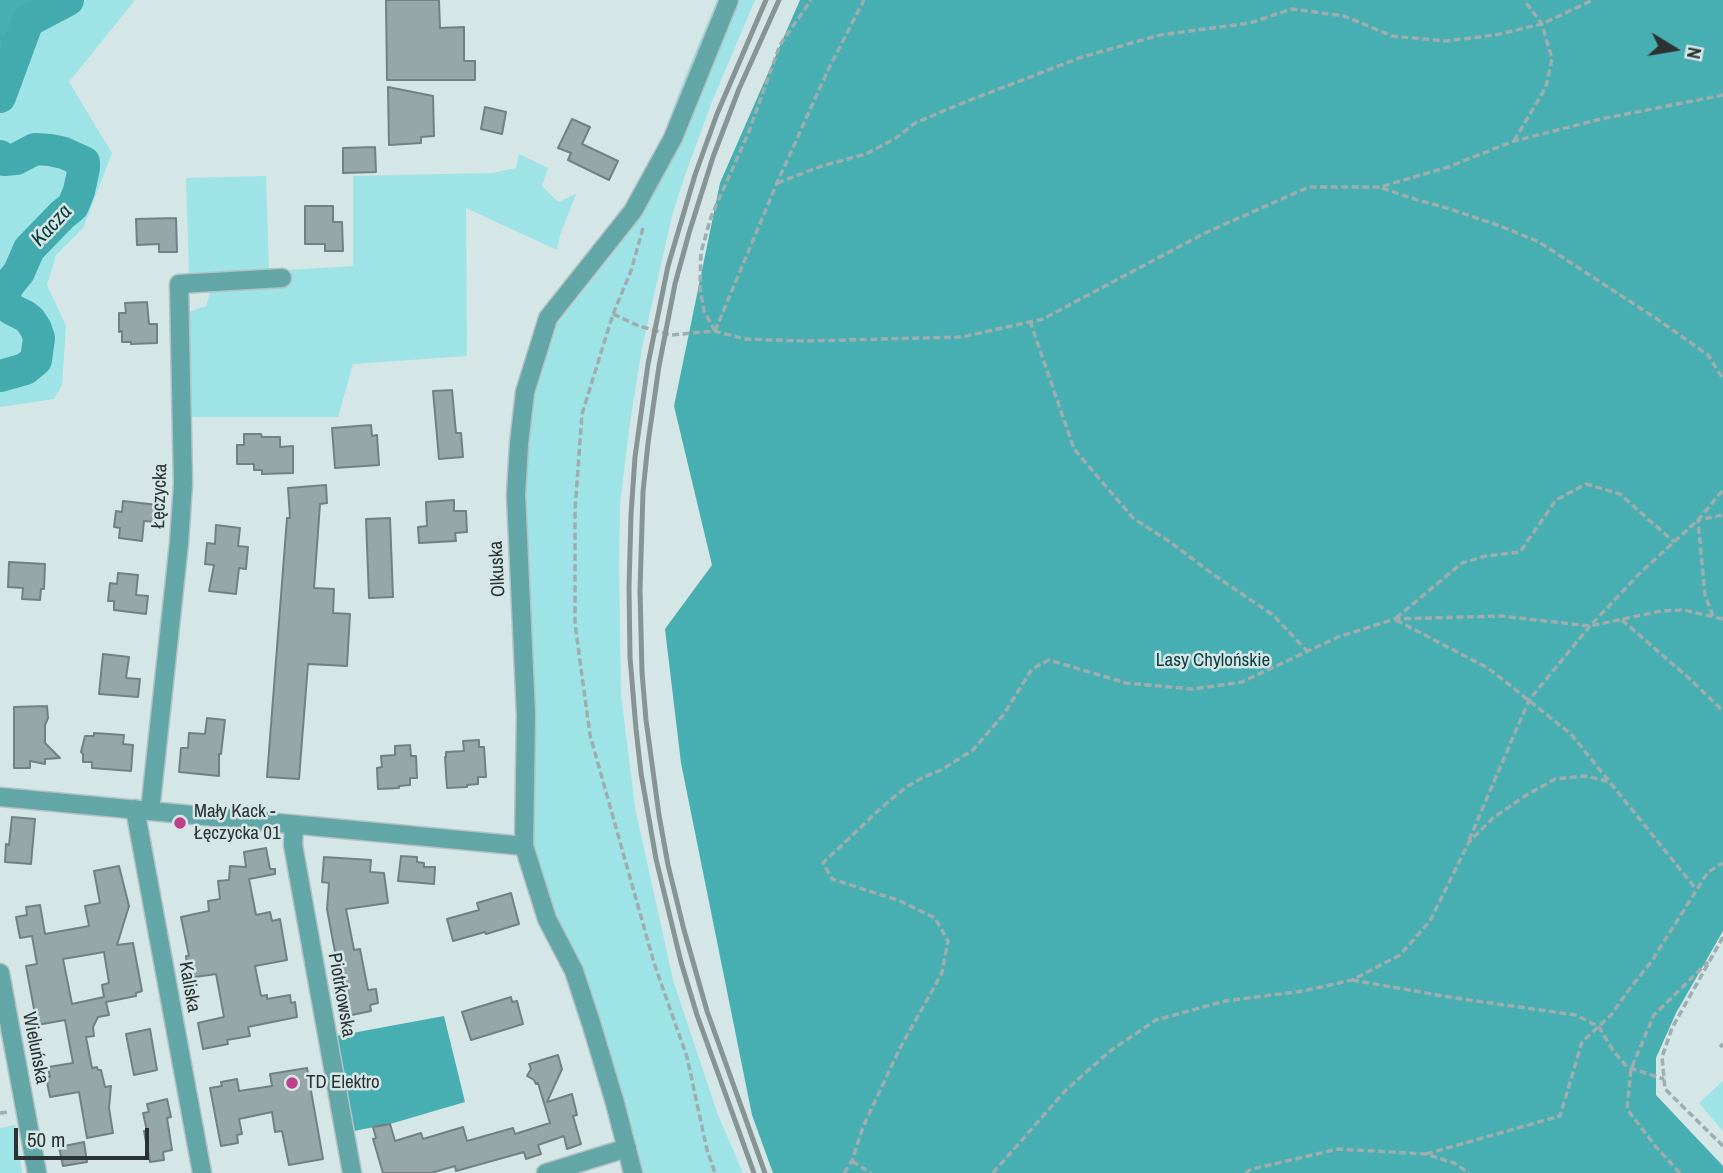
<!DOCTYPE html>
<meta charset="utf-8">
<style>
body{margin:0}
#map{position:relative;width:1723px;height:1173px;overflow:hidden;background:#d4e6e6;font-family:"Archivo Narrow",sans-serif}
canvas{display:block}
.north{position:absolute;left:1639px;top:14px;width:70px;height:70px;-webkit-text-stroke:5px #d4e6e6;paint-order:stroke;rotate:101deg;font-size:19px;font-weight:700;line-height:28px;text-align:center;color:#2b3232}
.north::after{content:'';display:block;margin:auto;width:24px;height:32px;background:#2b3232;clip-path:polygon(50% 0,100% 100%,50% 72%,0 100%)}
.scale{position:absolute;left:14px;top:1128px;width:135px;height:32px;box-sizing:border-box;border:4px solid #2b3232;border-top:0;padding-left:9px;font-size:21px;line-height:24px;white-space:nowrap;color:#2b3232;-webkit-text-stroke:5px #d4e6e6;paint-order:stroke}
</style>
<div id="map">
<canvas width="1723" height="1173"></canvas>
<div class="north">N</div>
<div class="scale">50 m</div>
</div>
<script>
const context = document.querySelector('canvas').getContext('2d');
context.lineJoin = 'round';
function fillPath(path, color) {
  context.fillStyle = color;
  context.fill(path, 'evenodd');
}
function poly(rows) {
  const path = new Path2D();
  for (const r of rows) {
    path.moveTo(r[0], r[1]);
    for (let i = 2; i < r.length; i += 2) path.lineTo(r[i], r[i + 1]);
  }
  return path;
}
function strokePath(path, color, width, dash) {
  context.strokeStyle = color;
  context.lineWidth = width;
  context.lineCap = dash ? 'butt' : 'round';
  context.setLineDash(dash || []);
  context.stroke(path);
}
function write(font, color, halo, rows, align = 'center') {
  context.font = font + ' "Archivo Narrow",sans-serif';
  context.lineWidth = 5;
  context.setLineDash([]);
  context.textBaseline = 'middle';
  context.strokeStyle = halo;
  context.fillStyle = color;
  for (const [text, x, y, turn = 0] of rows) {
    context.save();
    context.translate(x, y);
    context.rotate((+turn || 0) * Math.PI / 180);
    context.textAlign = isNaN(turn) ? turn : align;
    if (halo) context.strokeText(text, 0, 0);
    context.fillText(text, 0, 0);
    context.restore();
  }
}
fillPath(poly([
 [42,0,135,0,69,82,112,153,83,228,56,255,47,285,66,326,62,385,54,399,0,407,0,73],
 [717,0,724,0,657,153,682,84],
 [733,0,755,0,711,104,684,178,672,216,642,348,630,422,620,504,619,566,621,694,635,808,673,980,718,1115,743,1173,642,1173,639,1156,629,1117,594,1012,557,920,531,834,522,502,525,417,557,324,633,228],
 [519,154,548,168,542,186,558,202,576,194,560,235,557,250,466,208,467,356,353,364,338,417,191,417,189,312,206,306,211,289,288,286,288,270,353,266,353,176,492,173,516,168],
 [266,176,269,271,189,273,186,178],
 [1723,1081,1723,1131,1699,1103],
 [15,1125,22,1173,0,1173,0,1128]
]), '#9ee3e5');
fillPath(poly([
 [0,0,42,0,0,73],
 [800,0,1723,0,1723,931,1676,1013,1656,1058,1656,1095,1723,1166,1723,1173,773,1173,752,1115,681,763,665,629,712,565,674,406,720,183],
 [444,1016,465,1102,390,1124,354,1131,336,1036]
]), '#47aeb1');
strokePath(poly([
 [0,37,17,50]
]), '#43aaad', 5);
strokePath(poly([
 [0,97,28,21,68,0],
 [0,156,4,160,16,159,35,149,50,150,64,153,84,162,84,168,79,191,73,206,62,215,29,249,19,272,7,287,3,300,11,309,25,316,30,320,36,329,39,338,36,360,25,369,0,376]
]), '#43aaad', 32);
const building = poly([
 [386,0,439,0,440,28,464,27,464,61,475,61,475,80,387,80,386,0],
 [388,87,433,96,434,136,421,137,421,143,389,145,388,87],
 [485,107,506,112,502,134,481,129,485,107],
 [572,119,590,127,582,144,618,161,609,180,568,160,571,153,558,148,572,119],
 [375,147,376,172,343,173,343,148,375,147],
 [305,206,333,206,333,222,342,222,343,251,325,251,325,244,305,244,305,206],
 [176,218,177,252,159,252,159,244,137,245,136,219,176,218],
 [147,302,149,324,157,324,157,343,131,344,131,342,122,342,122,331,119,332,119,313,126,313,125,303,147,302],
 [452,390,456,433,461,433,463,457,439,459,433,391,452,390],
 [371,425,372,436,377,435,379,465,335,468,332,428,371,425],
 [244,434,261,434,262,437,280,437,280,447,293,446,293,473,262,474,262,470,254,470,254,464,237,464,237,445,244,445,244,434],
 [326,485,327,503,320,504,314,588,334,589,333,613,350,614,347,666,308,664,299,779,267,777,287,518,290,518,288,488,326,485],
 [454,500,454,511,466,511,467,532,455,533,456,541,419,543,418,527,427,526,426,502,454,500],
 [123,501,158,505,157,522,144,521,142,541,119,538,120,528,114,527,116,511,122,512,123,501],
 [390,518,393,597,369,598,366,519,390,518],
 [216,525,240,528,238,546,248,547,246,569,239,568,236,594,209,591,214,565,205,564,207,543,215,544,216,525],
 [9,562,45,564,44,589,41,589,40,600,22,599,23,588,8,587,9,562],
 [118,573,138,575,136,595,148,596,146,614,114,610,114,601,108,601,110,583,117,584,118,573],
 [103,654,129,657,126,678,140,679,138,697,99,694,103,654],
 [47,706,48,718,45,725,45,743,60,758,45,759,45,764,30,761,30,768,14,768,14,707,47,706],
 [207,718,225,720,221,754,219,754,219,776,179,772,181,748,188,748,189,733,205,734,207,718],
 [94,733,124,735,123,744,133,745,131,771,92,768,92,762,83,762,83,754,81,752,85,736,94,736,94,733],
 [479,740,479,747,484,747,486,777,478,777,478,784,467,785,467,787,447,788,445,757,446,757,446,752,464,751,463,741,479,740],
 [410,745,411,756,416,756,417,778,410,778,410,785,399,786,399,788,378,789,377,768,382,767,381,756,395,755,395,746,410,745],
 [12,817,35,819,31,864,5,862,6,844,9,845,12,817],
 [266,848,270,869,275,869,275,874,249,879,256,915,270,912,272,921,280,919,287,960,255,966,261,996,267,995,267,999,290,995,291,1003,295,1002,297,1017,248,1027,250,1036,227,1040,228,1044,203,1049,198,1023,224,1017,216,974,188,978,186,956,189,956,181,917,209,911,208,901,220,899,218,881,229,880,230,866,246,867,244,852,266,848],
 [401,856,417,857,417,862,424,863,424,867,435,867,434,884,398,881,401,856],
 [324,857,371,860,370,872,384,873,388,903,346,909,354,950,360,949,368,990,376,989,378,1003,370,1005,371,1011,347,1016,327,909,329,883,322,882,324,857],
 [119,866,129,906,117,945,133,943,142,991,136,993,136,996,106,1002,109,1015,98,1017,93,1027,94,1036,86,1037,92,1068,97,1067,98,1070,101,1070,105,1087,111,1086,109,1108,113,1133,87,1138,79,1092,50,1097,46,1077,50,1077,48,1067,73,1063,65,1020,37,1025,26,966,37,964,32,936,20,938,16,917,27,915,26,907,40,905,45,934,89,926,85,906,100,903,94,871,119,866],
 [104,952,109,983,102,985,104,997,72,1004,63,959,104,952],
 [511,893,519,924,486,934,485,932,453,941,447,919,479,910,477,903,511,893],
 [511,997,512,1002,517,1001,523,1024,471,1040,462,1012,511,997],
 [150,1029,157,1070,134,1075,126,1034,150,1029],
 [558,1055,562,1069,547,1102,572,1094,577,1115,573,1116,581,1144,567,1149,564,1136,538,1145,541,1154,526,1159,524,1152,456,1171,455,1166,431,1173,383,1173,373,1139,376,1138,373,1127,390,1124,395,1141,421,1133,423,1139,463,1127,467,1141,513,1128,515,1134,550,1123,538,1083,536,1084,534,1080,527,1076,531,1069,529,1064,558,1055],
 [307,1068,323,1159,289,1165,282,1131,275,1132,272,1112,239,1119,242,1134,237,1135,238,1143,221,1146,210,1088,222,1086,221,1082,237,1079,239,1091,272,1086,270,1074,307,1068],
 [167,1099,171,1117,167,1118,172,1150,163,1152,164,1160,150,1162,144,1131,147,1131,143,1113,149,1112,147,1104,167,1099],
 [84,1142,87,1162,63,1166,59,1147,84,1142]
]);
fillPath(building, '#96a7a7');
strokePath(building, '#718181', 2);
const minor = poly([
 [0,797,524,846],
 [135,809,202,1173],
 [150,811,179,543,183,484,179,284,282,278],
 [294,825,293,845,352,1173],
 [0,973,37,1173],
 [546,1173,627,1148],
 [633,1173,615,1103,592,1026,574,971,547,919,524,846,526,715,516,495,519,444,525,392,548,318,633,211,673,138,729,0]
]);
strokePath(minor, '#b2c2c2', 21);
strokePath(poly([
 [1514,141,1546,87,1552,59,1542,24,1524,0],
 [777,183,822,166,866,154,896,138,915,123,960,104,1082,57,1160,35,1250,23,1292,9,1344,16,1392,36,1446,41,1495,35,1542,24,1593,0],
 [1382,188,1411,198,1453,210,1500,226,1539,242,1657,319,1708,355,1723,379],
 [643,228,631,271,613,314,582,414,575,510,575,624,590,735,654,963,687,1057,707,1150,715,1173],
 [613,314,639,326,671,335,715,331,744,339,805,341,962,337,1043,319,1205,233,1309,187,1380,187,1448,167,1514,141,1601,119,1723,95],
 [1030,321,1074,449,1133,518,1170,542,1214,575,1273,615,1307,651],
 [715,331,777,183,828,70,864,0],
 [715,331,704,311,700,288,701,252,711,217,748,134,780,45,811,0],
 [1713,616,1705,595,1698,520,1723,515],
 [1396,618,1462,563,1486,556,1520,552,1556,500,1586,484,1620,494,1674,542],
 [1396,620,1488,668,1571,734,1696,889],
 [1622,620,1691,680,1723,711],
 [1469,840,1529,700,1590,626,1639,574,1698,520,1723,490],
 [1723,937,1672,1028,1662,1057,1665,1089,1723,1146],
 [1352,980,1455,998,1576,1015,1599,1027,1612,1049,1627,1067,1664,1079],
 [1720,1047,1723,1044],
 [0,1113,10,1112],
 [1426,1154,1560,1116,1582,1042,1611,1015,1628,991,1651,962,1708,872,1723,863],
 [852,1161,871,1173],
 [844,1173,852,1161,863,1127,900,1048,942,973,948,941,935,918,900,901,832,879,823,863,881,808,906,787,924,777,941,770,973,750,1004,714,1032,669,1049,660,1126,683,1193,689,1242,682,1338,637,1395,619,1501,616,1590,626,1661,611,1684,610,1723,619],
 [993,1173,1065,1091,1110,1051,1156,1020,1225,1001,1303,991,1352,980,1400,955,1430,921,1469,842,1493,818,1525,796,1555,779,1586,776,1610,782],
 [1245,1173,1252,1169,1338,1149,1426,1154,1454,1163,1469,1173],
 [1680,1173,1656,1147,1627,1109,1631,1069,1654,1015,1708,962]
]), '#9eadad', 3.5, [7, 3.5]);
strokePath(minor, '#62a6a8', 18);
strokePath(poly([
 [754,1173,697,1015,681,962,656,859,641,773,636,729,630,657,629,587,631,515,635,457,648,364,668,266,695,175,717,114,766,0],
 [765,1173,707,1011,684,930,668,865,659,815,646,720,642,672,640,590,643,492,648,443,659,366,675,284,689,233,713,157,739,89,779,0]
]), '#879494', 5);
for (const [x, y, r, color] of [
 [180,823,7,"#bf3f8b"],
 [292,1083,7,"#bf3f8b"]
]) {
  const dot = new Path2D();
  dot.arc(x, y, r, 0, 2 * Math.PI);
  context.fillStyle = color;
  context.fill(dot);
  strokePath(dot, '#d4e6e6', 2.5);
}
write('19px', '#2b3232', '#d4e6e6', [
 ["Łęczycka",160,496,-88],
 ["Olkuska",498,569,-93],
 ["Kaliska",189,987,80],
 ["Piotrkowska",341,995,80],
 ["Wieluńska",35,1048,79]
]);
write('19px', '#0c3c3e', '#d4e6e6', [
 ["Lasy Chylońskie",1213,661]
]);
write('19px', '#2b3232', '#d4e6e6', [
 ["Mały Kack -",194,812],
 ["Łęczycka 01",194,834],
 ["TD Elektro",306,1083]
], 'left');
write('italic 21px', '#083a3c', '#d4e6e6', [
 ["Kacza",52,226,-47]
]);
</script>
